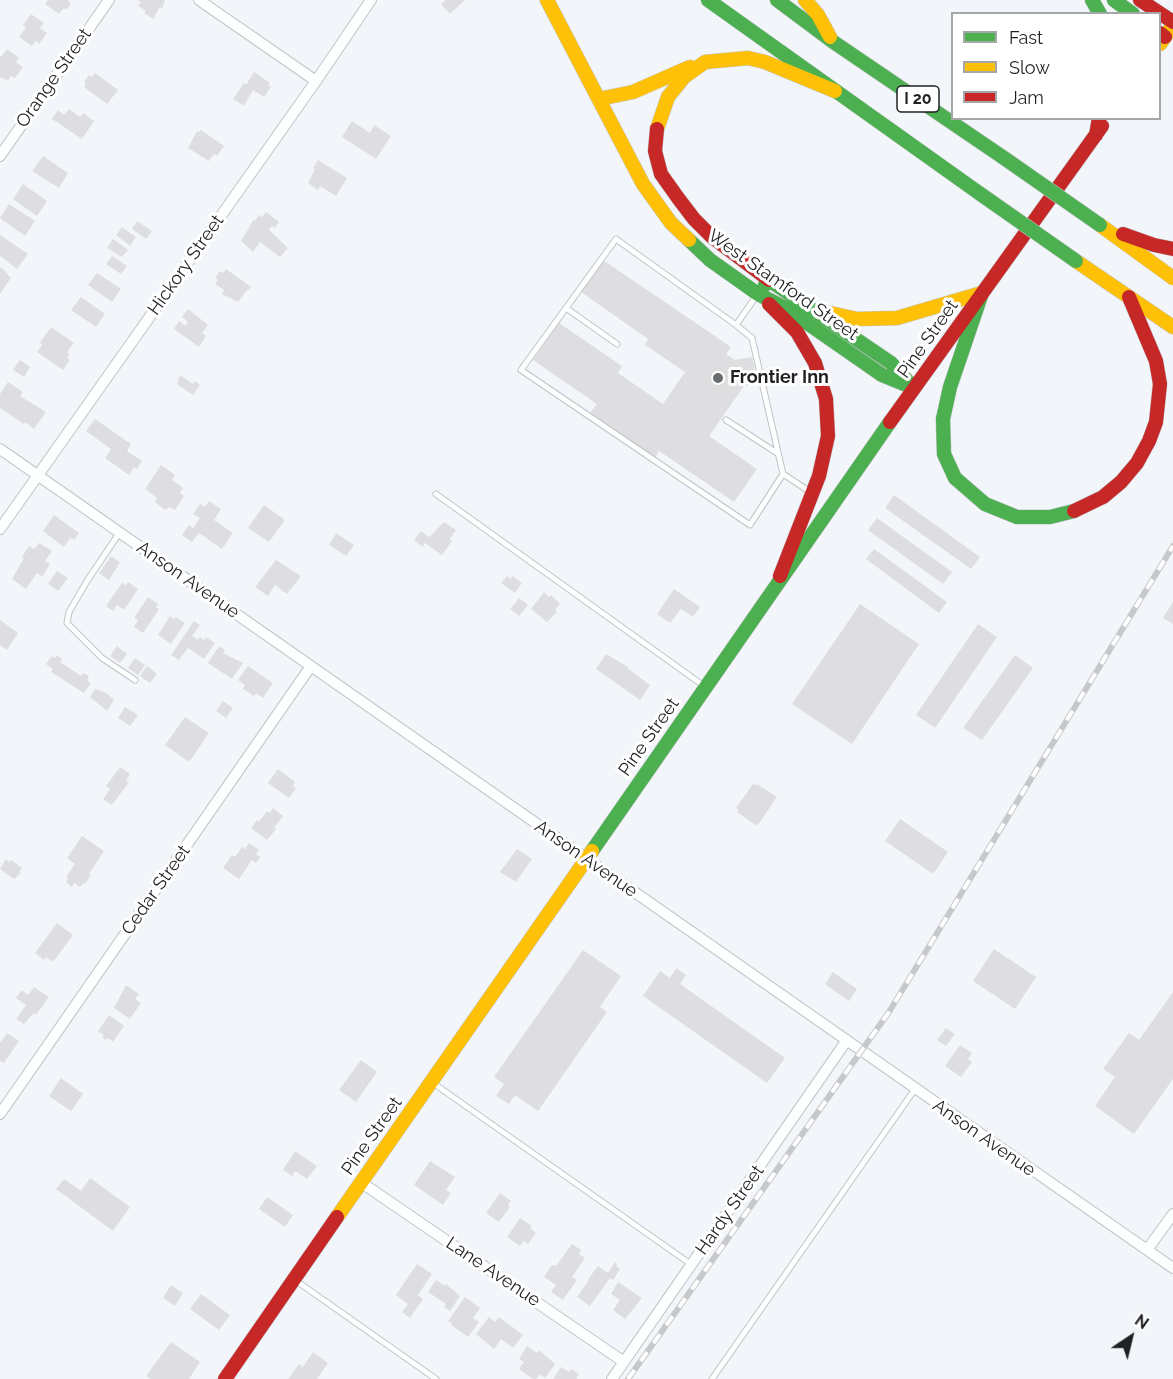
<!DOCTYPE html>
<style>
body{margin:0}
#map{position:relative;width:1173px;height:1379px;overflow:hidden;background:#f2f6fa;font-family:Raleway,sans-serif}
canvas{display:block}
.legend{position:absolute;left:951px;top:12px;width:210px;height:108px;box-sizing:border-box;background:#fff;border:2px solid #a5a6a7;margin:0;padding:8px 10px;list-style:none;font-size:18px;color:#1f2124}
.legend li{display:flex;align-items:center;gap:12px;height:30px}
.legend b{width:30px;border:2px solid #a5a6a7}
.north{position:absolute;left:1101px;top:1307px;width:60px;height:60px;-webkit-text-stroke:4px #fff;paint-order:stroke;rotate:35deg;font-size:16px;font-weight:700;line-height:24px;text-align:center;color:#1f2124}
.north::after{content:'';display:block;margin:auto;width:21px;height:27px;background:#1f2124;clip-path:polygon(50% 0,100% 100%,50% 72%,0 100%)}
</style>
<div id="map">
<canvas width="1173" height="1379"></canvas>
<ul class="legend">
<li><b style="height:8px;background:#4caf50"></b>Fast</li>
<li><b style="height:8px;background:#ffc107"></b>Slow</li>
<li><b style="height:8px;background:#c62828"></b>Jam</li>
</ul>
<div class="north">N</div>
</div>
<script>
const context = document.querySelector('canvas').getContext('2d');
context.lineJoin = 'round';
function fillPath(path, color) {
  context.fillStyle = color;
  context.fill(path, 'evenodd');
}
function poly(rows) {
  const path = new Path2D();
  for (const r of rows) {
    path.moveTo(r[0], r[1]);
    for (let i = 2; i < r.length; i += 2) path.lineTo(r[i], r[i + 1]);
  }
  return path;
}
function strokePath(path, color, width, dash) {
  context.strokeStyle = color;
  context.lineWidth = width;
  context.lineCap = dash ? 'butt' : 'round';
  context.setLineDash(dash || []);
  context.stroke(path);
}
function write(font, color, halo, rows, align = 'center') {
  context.font = font + ' Raleway,sans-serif';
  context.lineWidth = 6;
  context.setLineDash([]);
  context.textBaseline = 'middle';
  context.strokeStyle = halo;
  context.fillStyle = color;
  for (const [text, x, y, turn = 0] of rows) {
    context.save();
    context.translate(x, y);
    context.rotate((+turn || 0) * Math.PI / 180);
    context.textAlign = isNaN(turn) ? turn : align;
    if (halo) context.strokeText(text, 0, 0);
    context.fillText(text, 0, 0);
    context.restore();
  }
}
fillPath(poly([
 [48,0,69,0,68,1,71,4,66,10,64,8,59,14,45,4],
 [137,0,165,0,162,9,160,7,153,19,144,13,146,11,138,6,141,2],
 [446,0,465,0,450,14,441,4],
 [31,14,44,23,40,28,47,33,39,44,36,41,32,46,19,37,26,27,23,25],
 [7,49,19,58,16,62,23,67,15,78,11,76,8,81,0,77,0,56,1,57],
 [254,72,270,83,268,85,271,87,264,97,253,90,244,106,233,99,244,83,246,85],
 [95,73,118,90,107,104,84,87,86,84,84,82,89,75,92,77],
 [69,109,80,117,83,113,94,121,82,139,52,119,58,110,64,115],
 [352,121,370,133,374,125,391,136,376,159,342,137],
 [201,130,224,146,217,156,214,154,209,161,188,148,197,131,199,132],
 [43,156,68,173,59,188,32,171],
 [318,160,347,178,336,196,320,186,318,190,308,183,315,169,313,168],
 [23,184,47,201,37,216,13,199],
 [9,204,35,221,25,236,0,218],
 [266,212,279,222,275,228,272,226,269,230,288,248,280,257,260,242,253,252,241,241,254,219,255,221,259,215,262,217],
 [137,221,152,231,146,239,132,229],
 [122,227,136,237,130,246,116,235],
 [0,235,28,254,17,269,0,256],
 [113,239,128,250,122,257,107,248],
 [112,256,127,266,121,274,106,264],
 [603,260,731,347,726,354,735,360,752,357,757,383,744,386,709,436,757,469,734,502,659,451,655,458,590,413,597,404,533,360,559,323,622,366,618,373,663,404,685,372,645,345,648,339,581,292],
 [1,267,11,278,0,294,0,269],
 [226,269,251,287,248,291,247,290,238,302,222,294,224,290,215,284,218,280,215,278,220,271,223,273],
 [97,273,121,289,112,302,88,285],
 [81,297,105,314,96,327,71,310],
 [188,309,208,325,202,333,206,336,199,347,174,329,179,321,185,326,188,322,182,317],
 [51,327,74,343,67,352,70,354,67,358,70,360,63,370,37,352,42,345,40,342],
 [20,360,30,367,24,377,13,370],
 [180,375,193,384,195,381,200,385,193,395,177,384],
 [8,382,23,392,20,396,46,412,34,429,25,422,24,424,0,408,0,394],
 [95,419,131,444,127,451,142,461,137,469,134,467,129,475,105,458,111,449,86,431],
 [161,465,175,475,172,480,183,488,180,493,184,496,175,510,170,507,165,510,155,502,157,498,145,489],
 [894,495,980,557,971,569,885,508],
 [209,501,221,509,214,520,233,533,222,549,199,533,192,542,182,535,189,525,193,528,200,518,193,514,200,504,205,507],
 [264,505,285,520,269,542,248,528],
 [54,515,79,533,74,540,70,538,64,547,43,531],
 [877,518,952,572,943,584,868,530],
 [444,522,456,530,450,539,452,541,442,555,425,543,423,547,414,540,421,531,429,537],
 [336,533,354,545,346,556,329,545],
 [39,543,52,551,45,561,50,564,42,577,37,573,26,589,12,579,24,558,22,557,29,546,34,549],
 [874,549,947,602,939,613,866,559],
 [111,556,120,562,109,580,99,573],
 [276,560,301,576,287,594,275,585,268,596,255,587],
 [57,571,68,578,58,591,48,584],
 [507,576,511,579,513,576,522,583,515,593,501,583],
 [128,582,138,589,124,610,117,605,113,611,106,606,122,583,126,585],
 [674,589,700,607,693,617,681,609,670,623,657,614],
 [544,592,549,597,551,595,560,604,555,610,557,612,547,622,531,609],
 [148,597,158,604,156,607,159,609,143,633,134,627,138,620,134,618],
 [519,598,528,605,519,616,510,609],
 [1173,602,1173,624,1163,618],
 [860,604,919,644,852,744,792,704],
 [170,616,174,619,176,617,185,623,171,644,158,635],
 [0,620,18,633,7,650,0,645],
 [194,621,200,625,192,636,198,640,200,637,204,640,206,637,215,643,204,659,188,648,179,660,171,655],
 [978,624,997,637,935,728,916,715],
 [117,646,127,654,120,663,110,656],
 [219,646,225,650,223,653,243,663,232,679,208,663],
 [606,654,628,667,627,668,650,685,640,700,596,669],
 [57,655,62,659,60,662,81,676,83,673,89,676,87,680,91,683,84,693,51,672,53,669,46,664,52,656,55,658],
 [1015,655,1033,668,982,740,963,728],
 [135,658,145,665,138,675,128,668],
 [147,666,157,674,150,683,140,676],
 [248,666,273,683,263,698,256,693,254,696,243,689,245,685,238,680],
 [95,689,106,693,114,700,107,711,90,697],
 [223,701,233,708,226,718,216,711],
 [125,707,138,715,130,726,118,718],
 [185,717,209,733,189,762,165,745],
 [120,767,130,774,126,780,129,782,112,805,103,799,110,789,106,786],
 [278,769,295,782,293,786,296,788,289,798,268,783],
 [753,784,756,785,757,784,777,797,757,826,737,812,739,810,736,808],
 [273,808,283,816,274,828,276,829,267,840,251,828,257,820,259,822,267,811,270,813],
 [900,819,948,852,933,874,885,841],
 [82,836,104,851,89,874,91,875,85,884,83,883,80,887,74,883,72,887,66,882,68,879,66,877,75,864,67,858],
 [249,843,259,850,256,854,260,857,256,863,252,860,239,879,223,868,232,855,235,857,242,847,245,849],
 [517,849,532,859,516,882,500,872],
 [6,859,9,862,11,860,22,868,19,872,21,873,14,879,0,869],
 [57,923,73,935,53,962,46,957,44,960,35,953],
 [994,949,1036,977,1015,1009,973,981],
 [583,950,621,976,600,1007,607,1012,538,1111,515,1095,509,1104,496,1096,504,1084,494,1077],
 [676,968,686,975,680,984,785,1058,767,1083,643,996,660,971,670,978],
 [833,972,857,989,849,1001,825,984],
 [126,985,139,994,135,999,141,1003,130,1019,114,1008],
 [34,987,49,997,36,1015,34,1013,24,1024,16,1019,26,1005,16,998,22,990,28,995],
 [1173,992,1173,1079,1134,1134,1095,1106,1115,1077,1103,1069,1129,1033,1139,1040],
 [109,1015,124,1026,113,1042,108,1038,106,1040,102,1037,104,1035,98,1031],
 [946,1028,955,1034,946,1046,937,1040],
 [7,1033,19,1041,4,1063,0,1061,0,1043],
 [960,1045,972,1053,968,1059,972,1062,961,1077,945,1066],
 [361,1060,377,1072,356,1102,339,1090],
 [61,1078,83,1094,71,1111,49,1096],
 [295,1151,317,1166,307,1179,295,1171,292,1176,283,1170],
 [430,1161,455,1177,446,1190,451,1193,443,1205,414,1185],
 [90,1178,130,1207,113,1231,56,1189,64,1179,81,1191],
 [500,1193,511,1201,508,1205,510,1207,499,1222,486,1213],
 [267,1197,293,1215,285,1227,259,1209],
 [520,1218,532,1226,530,1228,536,1233,528,1244,524,1241,520,1246,507,1237],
 [572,1244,581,1250,579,1254,585,1258,572,1277,577,1280,563,1300,551,1292,556,1285,544,1277,551,1266,554,1265,556,1266],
 [615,1262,617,1264,616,1266,620,1269,613,1280,610,1278,590,1306,577,1297,589,1280,588,1279,598,1266,608,1273],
 [417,1264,432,1274,418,1295,423,1299,410,1318,402,1312,408,1304,396,1295],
 [436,1280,445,1286,446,1284,460,1296,450,1311,444,1307,446,1304,428,1292],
 [618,1282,642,1298,625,1319,613,1310,620,1300,611,1294],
 [171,1285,183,1293,175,1306,163,1298],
 [201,1294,230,1315,219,1330,190,1309],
 [465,1297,480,1308,473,1318,479,1322,468,1337,451,1325,452,1323,448,1321],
 [489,1317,495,1322,499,1317,523,1335,513,1348,501,1339,494,1349,476,1334],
 [171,1342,200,1362,189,1379,151,1379,146,1376],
 [527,1346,537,1353,539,1350,555,1364,545,1378,540,1374,536,1379,533,1379,519,1369,524,1362,519,1359],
 [313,1352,328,1363,317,1379,288,1379,299,1364,303,1367],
 [561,1367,569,1372,571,1369,579,1374,576,1378,578,1379,553,1379]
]), '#dedee0');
const lane = poly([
 [566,308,617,344],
 [736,325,752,338,783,474,750,525,521,370,616,239,736,325,757,295],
 [726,420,777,453],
 [783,474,812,493],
 [436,494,704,686],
 [120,532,87,581,69,612,67,623,102,658,135,680],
 [433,1083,692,1265],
 [295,1280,436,1379],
 [712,1379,915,1089]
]);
const street = poly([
 [199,0,316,81],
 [0,156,109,0],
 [0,449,1173,1268],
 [0,529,316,81,371,0],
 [0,1114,311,666],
 [362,1183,624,1362],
 [1147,1250,1173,1214],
 [612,1379,847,1040]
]);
const fast = poly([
 [708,0,979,193],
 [777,0,832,41,1004,158],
 [1092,0,1100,14],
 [1114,0,1133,14],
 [689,240,710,260,758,294,787,309,882,375,914,388],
 [765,285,769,280,891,363,911,385],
 [982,293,950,387,943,419,944,454,955,478,985,504,1017,517,1050,517,1074,511],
 [592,851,890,422]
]);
const slow = poly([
 [547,0,643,184,671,223,689,240],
 [805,0,818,15,830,37],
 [1160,44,1173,25],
 [599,99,633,92,690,67],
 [657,129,668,97,684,77,705,62,748,58,765,62,835,91],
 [1100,225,1173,278],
 [1076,261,1173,327],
 [821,311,857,319,897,318,982,293],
 [337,1217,592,851]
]);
const jam = poly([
 [1140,0,1173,22],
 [1160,33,1165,37],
 [657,129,655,151,661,174,678,198,694,219,712,237,769,280],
 [1096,135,1099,118],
 [1123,234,1154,245,1173,249],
 [769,304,797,332,815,363,826,399,828,436,819,476,780,576],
 [890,422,1102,126],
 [1074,511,1103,497,1121,482,1137,463,1149,441,1156,422,1160,384,1156,361,1129,297],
 [225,1379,337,1217]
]);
strokePath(lane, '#c1c4c7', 7);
strokePath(street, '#c1c4c7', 12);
strokePath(fast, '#c1c4c7', 15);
strokePath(slow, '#c1c4c7', 15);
strokePath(jam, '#c1c4c7', 15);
strokePath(lane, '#fdfefe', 5);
strokePath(street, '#fdfefe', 10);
strokePath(fast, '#4caf50', 14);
strokePath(slow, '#ffc107', 14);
strokePath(jam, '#c62828', 14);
const rail = poly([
 [628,1379,889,1012,1173,546]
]);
strokePath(rail, '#c7c8c9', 6);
strokePath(rail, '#fff', 4, [11]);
const fastBridge = poly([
 [1004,158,1100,225],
 [979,193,1076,261]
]);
strokePath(fastBridge, '#c1c4c7', 15, []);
strokePath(fastBridge, '#4caf50', 14);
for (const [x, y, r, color] of [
 [718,378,6,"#696c6f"]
]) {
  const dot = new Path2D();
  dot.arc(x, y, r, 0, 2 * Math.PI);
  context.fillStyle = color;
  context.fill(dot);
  strokePath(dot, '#fff', 2);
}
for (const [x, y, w] of [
 [918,99,42]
]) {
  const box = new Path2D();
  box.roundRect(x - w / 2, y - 13, w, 26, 4.5);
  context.fillStyle = '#fff';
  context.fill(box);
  strokePath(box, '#1f2124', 1.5);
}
write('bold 16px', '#1f2124', null, [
 ["I 20",918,99]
]);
write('18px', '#1f2124', '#fff', [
 ["Orange Street",54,78,-55],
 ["Hickory Street",186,265,-55],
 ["West Stamford Street",783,285,35],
 ["Pine Street",928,339,-55],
 ["Anson Avenue",188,580,35],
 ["Pine Street",649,737,-55],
 ["Anson Avenue",586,859,35],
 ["Cedar Street",156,890,-55],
 ["Pine Street",372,1136,-55],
 ["Anson Avenue",984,1138,35],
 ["Hardy Street",730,1210,-55],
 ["Lane Avenue",493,1272,34]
]);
write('bold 18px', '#1f2124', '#fff', [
 ["Frontier Inn",730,378]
], 'left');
</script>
